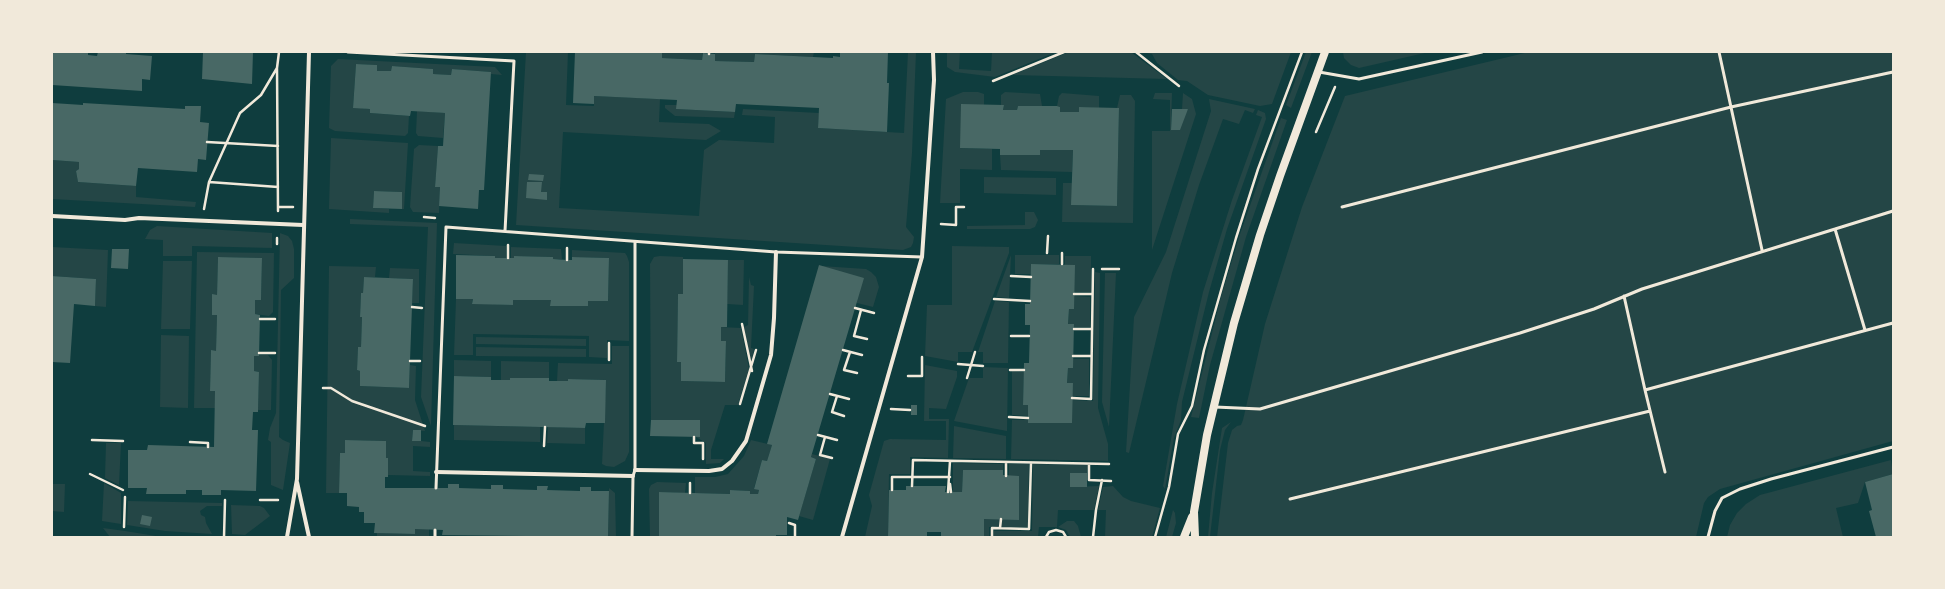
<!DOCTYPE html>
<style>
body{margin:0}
#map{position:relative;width:1945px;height:589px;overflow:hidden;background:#0f3d3e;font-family:Lato,sans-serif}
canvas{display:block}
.frame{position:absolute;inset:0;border:53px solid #f1e9da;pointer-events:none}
</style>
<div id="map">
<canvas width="1945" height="589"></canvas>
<div class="frame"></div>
</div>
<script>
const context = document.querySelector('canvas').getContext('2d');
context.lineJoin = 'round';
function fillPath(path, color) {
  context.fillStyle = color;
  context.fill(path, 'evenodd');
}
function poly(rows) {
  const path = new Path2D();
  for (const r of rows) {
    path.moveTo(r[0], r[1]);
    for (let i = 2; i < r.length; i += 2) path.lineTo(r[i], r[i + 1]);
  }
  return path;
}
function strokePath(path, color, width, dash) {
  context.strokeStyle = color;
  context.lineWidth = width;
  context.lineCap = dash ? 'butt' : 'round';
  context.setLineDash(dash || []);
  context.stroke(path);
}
fillPath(poly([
 [526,52,568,52,566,105,594,106,594,96,660,99,659,122,709,124,721,131,706,140,563,132,559,208,699,216,704,150,719,140,774,143,775,117,742,115,743,109,819,113,818,128,904,133,908,52,916,52,912,153,906,227,914,237,913,243,911,247,903,250,516,225],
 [662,52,703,52,702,60,662,58],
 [715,52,814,52,813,57,755,54,754,62,715,61],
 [947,52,960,52,959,69,991,71,992,52,1056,52,995,77,955,72,947,67],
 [1069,52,1131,52,1167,79,1012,75],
 [1141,52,1291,52,1272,104,1260,106,1208,95,1187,81,1178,80,1157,63,1152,54],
 [1306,52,1312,52,1291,108,1286,105],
 [1343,52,1429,52,1359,68,1351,65,1344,58],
 [1529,52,1893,52,1893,441,1720,489,1708,497,1704,503,1696,537,1217,537,1228,443,1232,430,1237,426,1241,425,1243,420,1265,324,1302,207,1345,96],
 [338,59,495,67,502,75,491,74,491,72,452,69,451,75,433,74,433,69,392,66,391,71,377,71,377,65,356,64,353,107,370,109,370,113,409,116,408,133,405,136,335,131,329,128,331,66],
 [963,92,978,92,984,94,984,105,960,148,992,149,992,170,960,169,960,203,940,203,946,99],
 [1005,92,1040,94,1042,106,1018,106,1017,110,1003,110,1004,105,1001,105,1001,95],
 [1062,93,1099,96,1099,108,1079,107,1079,112,1060,112,1060,107,1057,106,1059,96],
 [1155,93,1172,93,1171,129,1188,109,1182,109,1183,93,1192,99,1196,114,1152,250,1152,131,1170,131,1170,100,1153,99],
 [1120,95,1131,95,1135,101,1133,223,1062,222,1063,183,1072,183,1072,205,1117,206,1119,108,1117,108],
 [1209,99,1255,109,1253,113,1245,110,1239,124,1223,119,1199,185,1172,273,1129,453,1126,452,1134,317,1166,252,1211,111],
 [665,105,677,105,677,109,735,112,734,118,675,116,665,108],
 [1258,110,1265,113,1266,119,1227,229,1209,292,1182,402,1181,420,1174,438,1165,489,1163,486,1177,404,1203,292,1232,200,1262,117,1256,115],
 [417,111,445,113,443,138,418,136,416,133],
 [1281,118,1287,120,1246,237,1210,365,1199,418,1191,417,1221,297,1240,234],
 [331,138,408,143,404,209,402,209,402,192,374,191,373,208,389,209,389,213,329,209],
 [419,145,438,146,435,187,440,187,439,213,413,212,410,207,414,149],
 [1040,150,1073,150,1072,172,1001,170,1000,155,1040,155],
 [52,160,79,162,79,169,76,171,78,182,136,186,136,197,196,202,195,207,52,199],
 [984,177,1056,178,1056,195,984,193],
 [1025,212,1034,212,1038,220,1035,227,1030,229,967,229,967,226,1025,225],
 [350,219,437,223,431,426,421,397,428,227,350,224],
 [157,226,272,233,272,248,192,246,192,256,163,256,163,240,145,239,150,230],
 [280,233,288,236,292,241,294,249,294,278,281,290,279,437,283,440,290,443,283,490,271,485,271,442,268,440,270,428,276,413],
 [454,243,506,246,506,258,495,258,495,256,453,254],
 [952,246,1009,247,1009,253,972,352,958,352,958,362,925,356,927,305,952,305],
 [52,247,108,250,106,307,95,306,96,279,52,276],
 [511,247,561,249,562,259,553,259,553,257,515,256,514,258,511,258],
 [572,250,625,253,627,256,629,262,629,341,607,340,607,358,589,357,589,336,473,334,473,355,454,355,456,299,473,299,472,303,513,305,513,300,551,300,551,306,588,306,588,301,608,301,609,258,572,257],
 [197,252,274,253,273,312,269,316,255,314,255,300,261,300,262,258,218,257,217,295,212,295,212,315,217,315,216,351,211,351,210,391,215,391,215,408,194,408],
 [1011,255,1009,298,996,297],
 [1015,255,1059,255,1059,264,1031,264,1031,274,1015,274],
 [660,256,683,257,683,294,678,294,677,362,681,362,681,381,725,382,726,342,721,341,721,327,741,328,749,369,738,405,725,405,711,450,711,459,724,459,720,463,706,464,706,443,696,437,700,436,700,420,651,420,650,264,654,257],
 [1065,256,1091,256,1091,292,1074,292,1065,265],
 [728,260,744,260,743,305,727,304],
 [163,261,192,261,190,329,161,329],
 [329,266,376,267,375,277,364,277,363,293,361,293,360,316,362,317,361,347,358,347,357,370,360,371,360,386,409,388,410,365,416,366,415,400,425,431,413,430,412,440,430,442,430,447,413,446,413,471,430,472,430,476,388,475,388,458,386,458,386,441,346,440,345,453,340,453,339,493,326,493],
 [821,266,866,269,871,272,876,277,879,287,873,307,857,303],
 [390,268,419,269,419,303,412,303,413,279,389,278],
 [1095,272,1100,273,1098,408,1108,444,1108,461,1011,459,1012,420,1028,420,1028,423,1072,423,1072,400,1093,401],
 [1105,273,1116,273,1109,427,1102,402],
 [749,277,751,285,754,286,751,348,754,349,751,363,744,327,748,325],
 [1074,296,1090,297,1090,327,1074,327,1074,324,1068,324,1069,309,1074,309],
 [995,301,1009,302,1008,363,983,363,983,352,978,352],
 [161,335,189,336,188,408,160,407],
 [476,337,586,339,586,346,476,344],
 [612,346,629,346,629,452,625,461,614,467,606,466,602,464,606,380,568,379,568,381,557,381,558,363,612,364],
 [476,347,586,349,586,357,476,356],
 [259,355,268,355,272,360,271,410,258,410,259,372,254,371,254,356],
 [1073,359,1089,359,1089,396,1072,396,1073,383,1067,383,1068,368,1073,368],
 [454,360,491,361,491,377,454,376],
 [501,361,549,362,549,378,510,378,510,380,501,380],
 [925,365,957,371,957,377,946,409,929,408,929,419,949,419,948,458,910,457,910,474,889,474,888,536,915,537,865,537,872,506,869,495,884,441,890,439,946,440,946,421,924,421],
 [983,367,1008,368,1007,431,954,421,969,378,983,378],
 [1012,371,1024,372,1023,405,1028,405,1028,416,1012,415],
 [1231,422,1225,430,1220,450,1210,537,1208,537,1212,493,1222,428],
 [454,425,540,427,540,442,454,440],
 [954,426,1006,436,1006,459,953,458],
 [548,427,585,428,585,444,547,443],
 [751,440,772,445,767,461,762,460,754,488,759,490,758,494,750,494,750,491,730,490,730,494,695,493,695,477,715,477,728,474,744,456],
 [106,443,121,443,119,485,105,478],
 [812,454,830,459,813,520,799,516,816,459,811,457],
 [1891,460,1893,474,1865,482,1858,503,1836,508,1843,537,1727,537,1730,525,1737,513,1746,504,1760,495],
 [953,463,1003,464,1003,470,963,470,962,492,953,492],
 [1009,464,1029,464,1028,527,989,527,989,537,984,537,984,519,1019,519,1019,476,1009,476],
 [1033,464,1088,465,1087,473,1070,473,1070,487,1099,486,1094,510,1058,510,1057,527,1039,527,1038,537,993,537,994,531,1032,531],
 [657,482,686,483,685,493,659,492,659,537,650,537,649,489,651,485],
 [104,483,121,493,121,524,102,521],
 [52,484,65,484,64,512,52,511],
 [1113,486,1123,497,1131,501,1160,508,1152,537,1105,537,1106,510,1098,510,1103,487],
 [609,488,615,493,616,537,608,537],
 [128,501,222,503,222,506,207,506,200,511,201,515,205,517,206,523,212,534,165,531,127,525],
 [231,505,260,506,264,508,270,516,245,535,232,534],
 [1173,510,1175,513,1176,523,1172,537,1166,537],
 [1067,521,1074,521,1078,526,1081,537,1070,537,1066,530,1058,527],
 [103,528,125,531,162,537,110,537],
 [415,529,429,529,429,537,377,537,377,533,414,534]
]), '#244646');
fillPath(poly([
 [52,52,88,53,88,55,97,56,98,52,126,52,126,54,152,56,150,80,142,79,142,91,52,85],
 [203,52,253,52,252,84,202,79],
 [575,52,662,52,662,58,702,60,703,53,715,54,715,61,754,62,755,54,833,58,833,56,840,57,840,52,888,52,887,83,889,83,887,132,818,128,819,108,736,104,735,112,676,109,677,100,594,96,594,104,573,103],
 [356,64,377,65,377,71,391,71,392,66,433,69,433,74,451,75,452,69,491,72,484,190,479,190,478,209,439,206,440,187,435,187,438,146,443,146,445,113,411,111,410,116,370,113,370,109,353,108],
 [52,103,83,105,83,103,185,109,185,106,201,106,200,122,209,123,206,160,198,159,197,172,138,168,136,186,78,182,76,171,79,169,79,162,52,160],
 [961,104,1004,105,1003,110,1017,110,1018,106,1057,106,1060,107,1060,112,1079,112,1079,107,1119,108,1117,206,1071,205,1073,150,1040,150,1040,155,1000,155,1000,149,960,148],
 [1172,109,1188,109,1180,130,1171,130],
 [529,174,544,175,543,181,528,180],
 [527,182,542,182,541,192,547,192,547,200,526,198],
 [374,191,402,192,402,209,373,208],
 [112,249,129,249,128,269,111,268],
 [456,255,495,256,495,258,514,258,514,256,553,257,553,259,567,260,572,260,572,257,609,258,608,301,588,301,588,306,550,306,551,300,513,300,513,305,472,304,473,299,456,299],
 [218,257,262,258,261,300,255,300,255,314,260,315,259,356,254,356,254,371,259,372,258,412,253,412,252,430,258,430,256,491,221,490,221,495,202,495,202,490,186,490,186,494,146,494,147,488,128,488,128,450,147,450,148,445,214,447,215,391,210,391,211,350,216,351,217,315,212,315,212,294,217,295],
 [683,259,728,260,727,327,721,327,721,341,726,341,725,382,681,381,681,362,677,362,678,294,683,294],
 [1031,264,1075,265,1074,309,1069,309,1068,324,1074,324,1073,368,1068,368,1067,383,1073,383,1072,423,1028,423,1028,405,1023,405,1024,363,1029,363,1030,325,1025,325,1025,304,1030,304],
 [819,265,864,278,811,457,816,459,798,520,787,517,787,535,776,535,776,537,659,537,659,492,730,494,730,490,750,491,750,494,758,494,759,490,754,489,762,460,767,461,772,445,767,444],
 [52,276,96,279,95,306,74,304,70,363,52,362],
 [364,277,413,279,409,388,360,386,360,371,357,370,358,347,361,347,362,317,360,317,361,293,363,293],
 [454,376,491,377,491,380,510,380,510,378,549,378,549,381,568,381,568,379,606,380,605,423,586,423,585,428,453,425],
 [911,405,917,405,917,415,911,415],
 [651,420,700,420,700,437,650,436],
 [413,430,421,430,421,441,412,441],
 [345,440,386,441,386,458,388,458,388,477,385,477,385,488,448,488,448,484,459,484,459,488,491,489,491,485,503,485,503,489,537,490,537,486,548,486,547,490,580,491,580,487,591,487,591,491,609,491,608,537,442,535,443,530,415,529,415,534,374,533,375,523,364,523,364,512,359,512,359,507,347,506,347,493,339,493,340,453,345,453],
 [963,470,1003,470,1003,475,1019,476,1019,520,984,519,984,537,941,537,941,532,927,532,927,537,888,537,889,490,906,490,906,486,946,486,945,492,962,492],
 [1070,473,1087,473,1087,487,1070,487],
 [1893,474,1893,537,1876,537,1869,511,1872,510,1865,482],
 [142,515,152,517,150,526,140,524]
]), '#486865');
strokePath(poly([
 [709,52,709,54],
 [1136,52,1179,86],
 [993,81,1064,52],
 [1316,132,1335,87],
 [207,142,278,146],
 [209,182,278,187],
 [278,207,293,207],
 [204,209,209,182,240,113,261,95,277,68],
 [278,211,277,68,279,52],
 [424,217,435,218],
 [941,224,956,225,956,207,964,207],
 [277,244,277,238],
 [567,248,567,260],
 [1047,253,1048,236],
 [508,258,508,245],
 [1062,264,1062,253],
 [1102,269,1119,269],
 [1011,276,1031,277],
 [1074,294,1092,294],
 [994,299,1030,301],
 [412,307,422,308],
 [855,308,874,313],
 [861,310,854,336,867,339],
 [260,319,275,319],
 [742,324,752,371],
 [1074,329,1092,329],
 [1011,336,1029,336],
 [843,350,862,355],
 [850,352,844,370,857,373],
 [259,353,275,353],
 [1073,356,1091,356],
 [609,360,609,343],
 [410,361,420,361],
 [958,364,983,366],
 [1010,370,1024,370],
 [908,376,922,376,922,357],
 [967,378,975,352],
 [323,388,331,388,352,401,425,426],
 [830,394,849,399],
 [837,396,832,412,844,416],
 [1072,398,1091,399,1093,269],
 [740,404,756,350],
 [891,409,910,410],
 [1009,417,1028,418],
 [818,435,837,440],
 [694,437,694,443,703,443,703,459],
 [825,437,820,455,832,458],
 [92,440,123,441],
 [190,442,208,443,208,447],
 [544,446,545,427],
 [1006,462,1006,476],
 [1089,464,1089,480,1111,481],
 [90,474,123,490],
 [690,483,690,493],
 [950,484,951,492],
 [912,486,913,460,1109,464],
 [892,490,892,477,950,477],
 [948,492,950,461],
 [260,500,278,500],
 [789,523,795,525,795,537],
 [124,527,125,497],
 [1000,528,1001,519],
 [224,537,225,500],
 [992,537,992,528,1029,529,1031,463],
 [1046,537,1049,532,1056,530,1063,532,1066,537],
 [1093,537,1096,510,1102,480],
 [1155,537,1169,487,1178,434,1192,406,1204,350,1236,238,1258,169,1302,52]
]), '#f1e9da', 2.5);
strokePath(poly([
 [348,52,514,61,505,231],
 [1719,52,1762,250],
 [1319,72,1359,79,1482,52],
 [1342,207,1731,107,1893,72],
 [1835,229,1865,330],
 [1624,296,1645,390,1893,323],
 [1645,390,1665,472],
 [1215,407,1260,409,1520,333,1594,309,1642,289,1893,211],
 [436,488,446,227,776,252,922,257],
 [1290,499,1650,411],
 [435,537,435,530],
 [632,537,633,476,635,470,635,242],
 [1708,537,1715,511,1722,498,1740,489,1771,479,1893,447]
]), '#f1e9da', 3);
strokePath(poly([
 [52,216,125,220,139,218,303,225],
 [635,470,709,471,722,469,732,461,746,441,771,355,774,318,776,252],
 [436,472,633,476],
 [297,482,309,537],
 [287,537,297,479,309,52],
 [842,537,922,257,934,80,933,52]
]), '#f1e9da', 4);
strokePath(poly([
 [1184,537,1192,517],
 [1195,537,1194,512,1207,435,1234,323,1260,235,1280,176,1325,52]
]), '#f1e9da', 8);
</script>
